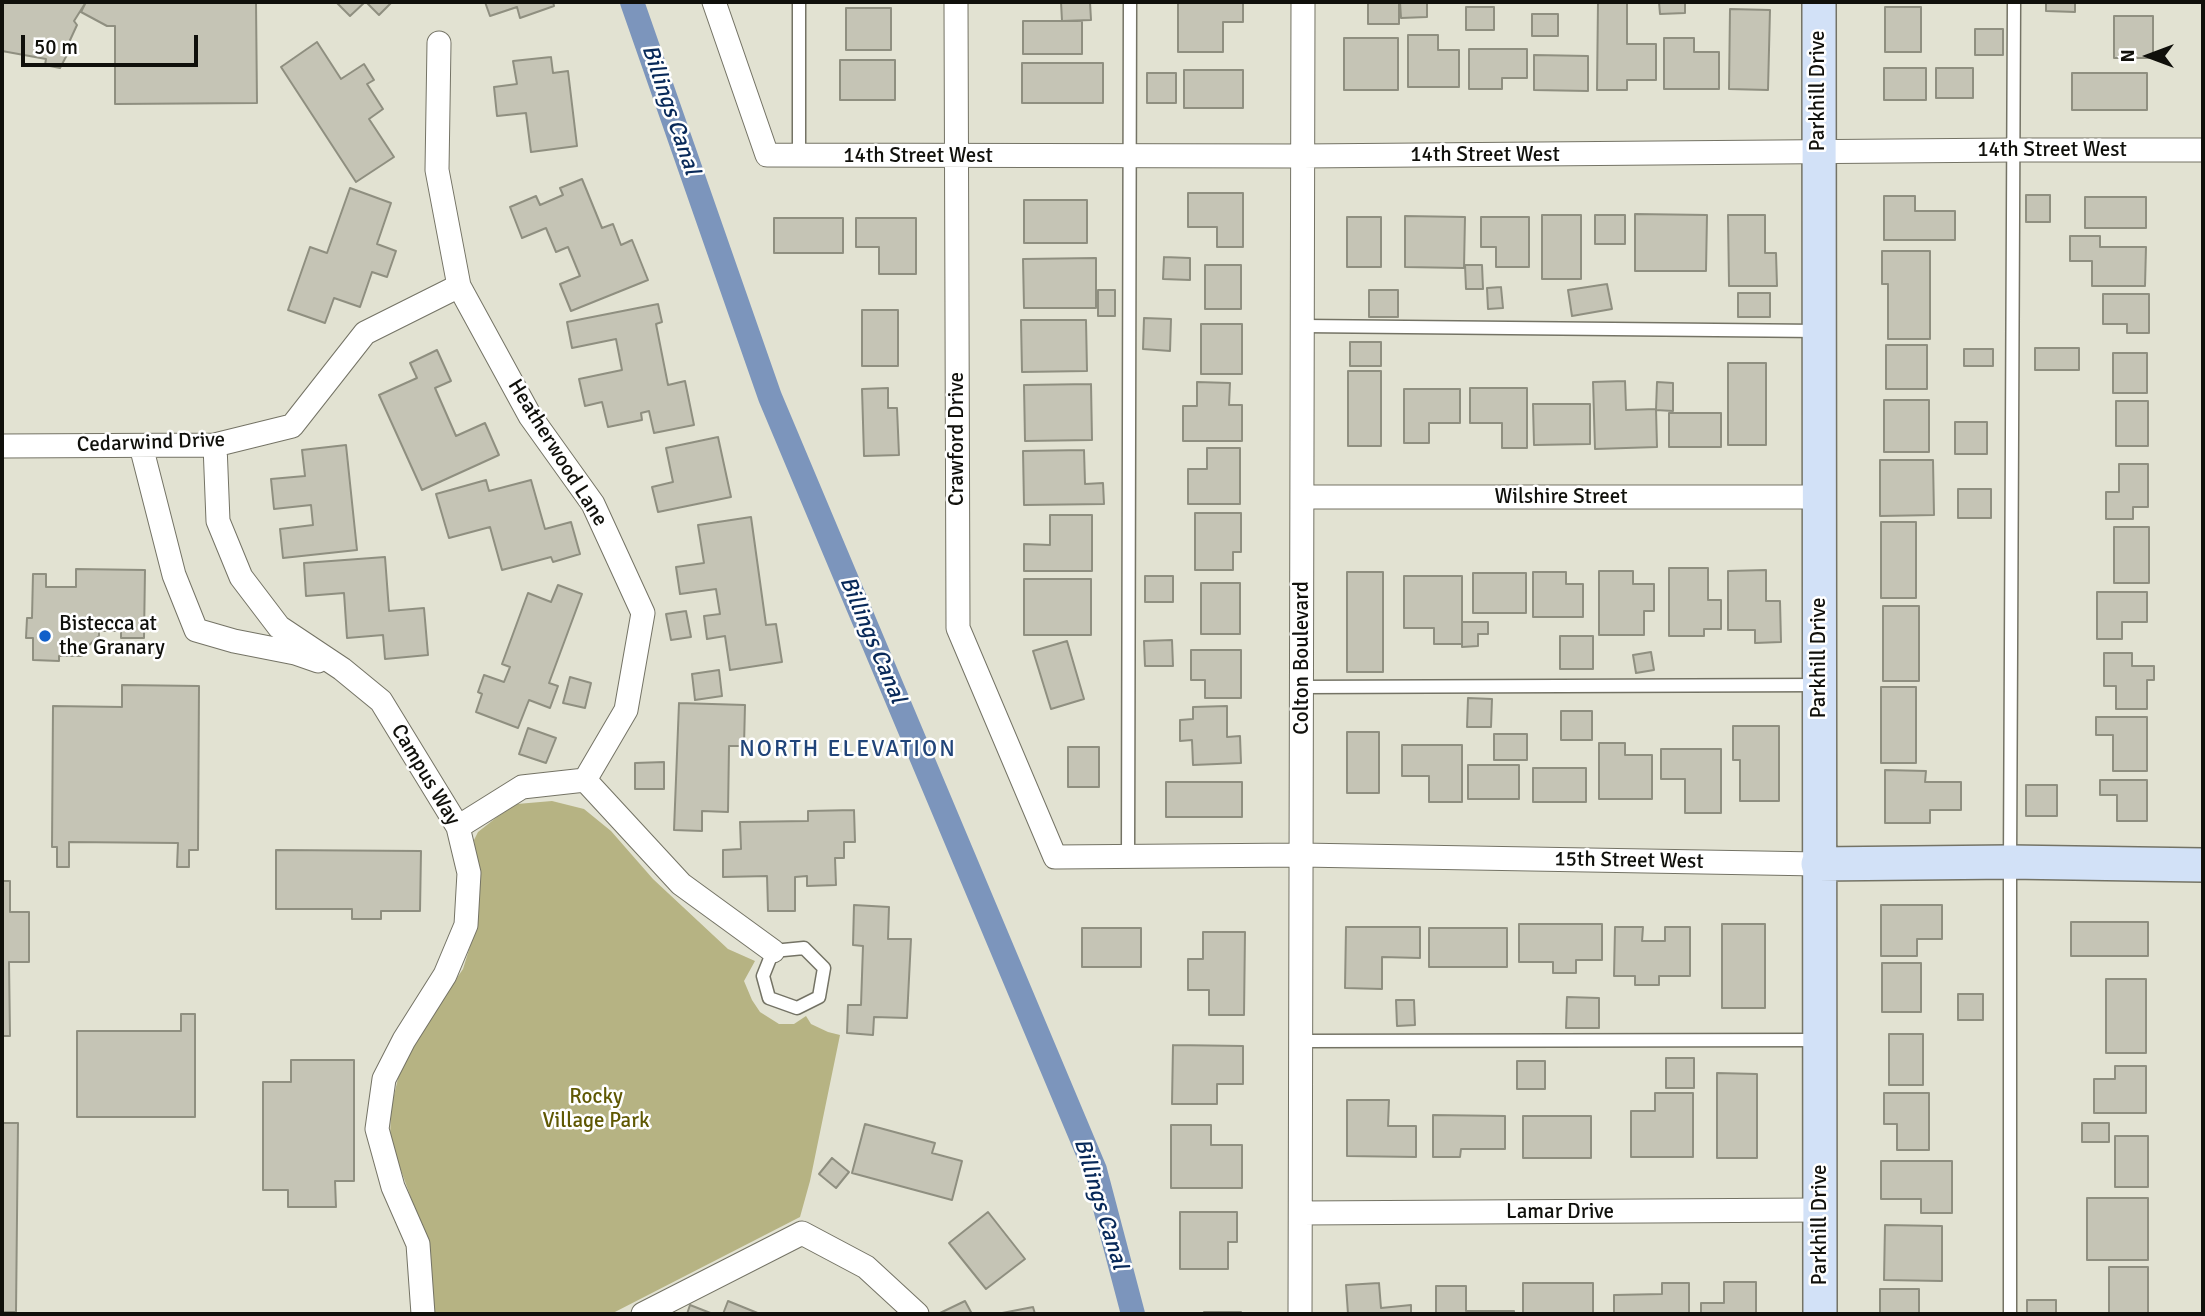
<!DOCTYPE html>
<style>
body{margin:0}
#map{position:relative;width:2205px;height:1316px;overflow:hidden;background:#e2e2d2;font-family:Signika,sans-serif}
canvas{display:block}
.frame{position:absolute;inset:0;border:4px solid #10100b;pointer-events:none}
.north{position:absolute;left:2114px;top:21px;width:70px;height:70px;-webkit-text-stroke:5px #fff;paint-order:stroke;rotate:270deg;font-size:19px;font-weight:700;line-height:28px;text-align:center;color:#10100b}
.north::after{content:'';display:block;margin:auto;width:24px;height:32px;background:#10100b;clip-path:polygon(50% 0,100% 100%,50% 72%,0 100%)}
.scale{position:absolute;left:21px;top:35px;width:177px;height:32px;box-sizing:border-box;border:4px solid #10100b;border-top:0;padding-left:9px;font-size:21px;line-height:24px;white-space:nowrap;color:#10100b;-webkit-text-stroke:5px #fff;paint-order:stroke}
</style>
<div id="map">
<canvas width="2205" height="1316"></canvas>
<div class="frame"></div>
<div class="north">N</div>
<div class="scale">50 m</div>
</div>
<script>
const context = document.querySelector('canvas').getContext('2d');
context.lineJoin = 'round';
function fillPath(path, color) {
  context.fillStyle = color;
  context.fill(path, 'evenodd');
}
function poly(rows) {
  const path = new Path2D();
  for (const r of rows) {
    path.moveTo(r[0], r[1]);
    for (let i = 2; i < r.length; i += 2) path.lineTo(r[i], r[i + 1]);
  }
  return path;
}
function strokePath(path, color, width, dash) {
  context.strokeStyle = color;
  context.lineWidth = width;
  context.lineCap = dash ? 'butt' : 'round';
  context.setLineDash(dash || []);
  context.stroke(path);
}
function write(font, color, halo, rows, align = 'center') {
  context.font = font + ' Signika,sans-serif';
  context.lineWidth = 5;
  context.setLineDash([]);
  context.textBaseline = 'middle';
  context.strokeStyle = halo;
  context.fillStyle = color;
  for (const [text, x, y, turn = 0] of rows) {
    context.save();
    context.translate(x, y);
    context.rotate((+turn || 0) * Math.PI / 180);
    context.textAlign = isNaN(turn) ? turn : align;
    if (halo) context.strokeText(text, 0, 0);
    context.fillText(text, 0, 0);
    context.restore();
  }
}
fillPath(poly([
 [552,801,584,809,611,831,653,879,728,949,755,961,744,981,752,1000,760,1012,779,1024,794,1024,806,1016,811,1024,828,1032,840,1035,810,1181,800,1217,611,1314,434,1314,427,1255,411,1198,390,1140,391,1108,400,1070,428,1020,463,969,477,924,478,884,474,840,478,832,497,817,517,804]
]), '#b6b383');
strokePath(poly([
 [632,2,770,397,1095,1170,1133,1314]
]), '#7c95bc', 24);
const building = poly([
 [2,2,86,2,74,21,77,25,65,51,68,53,60,68,45,65,46,59,2,51,2,2],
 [86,2,256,2,257,103,115,104,115,26,107,26,81,12,86,2],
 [336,2,365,2,350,16,336,2],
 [366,2,392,2,379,15,366,2],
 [485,2,553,2,554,6,520,18,517,7,490,16,485,2],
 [1061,2,1090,2,1091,20,1062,21,1061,2],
 [1178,2,1243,2,1243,22,1223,22,1223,52,1178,52,1178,2],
 [1368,2,1399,2,1399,24,1368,24,1368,2],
 [1400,2,1427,2,1427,17,1401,18,1400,2],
 [1598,2,1627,2,1627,44,1656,44,1656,80,1627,80,1627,90,1597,90,1598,2],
 [1659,2,1685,2,1685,13,1660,14,1659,2],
 [2046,2,2075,2,2075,12,2046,11,2046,2],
 [1466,7,1494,7,1494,30,1466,30,1466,7],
 [1885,7,1921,7,1921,52,1885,52,1885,7],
 [846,8,891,8,891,50,846,50,846,8],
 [1730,9,1770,10,1768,90,1729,89,1730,9],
 [1532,14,1558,14,1558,36,1532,36,1532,14],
 [2114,16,2153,16,2153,58,2114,58,2114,16],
 [1023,21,1082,21,1082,54,1023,54,1023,21],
 [1975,29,2003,29,2003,55,1975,55,1975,29],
 [1408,35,1438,35,1438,50,1459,50,1459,87,1408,87,1408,35],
 [1344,38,1398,38,1398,90,1344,90,1344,38],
 [1664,38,1694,38,1694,52,1719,52,1719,89,1664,89,1664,38],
 [317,42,341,79,364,64,374,80,367,84,383,109,369,119,394,157,356,182,281,67,317,42],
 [1469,49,1527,49,1527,78,1502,78,1502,89,1469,89,1469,49],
 [1534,55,1588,56,1588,91,1534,90,1534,55],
 [551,57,553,73,568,71,577,146,531,152,526,113,497,116,494,87,517,84,513,61,551,57],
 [840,60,895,60,895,100,840,100,840,60],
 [1022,63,1103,63,1103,103,1022,103,1022,63],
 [1884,68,1926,68,1926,100,1884,100,1884,68],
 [1936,68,1973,68,1973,98,1936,98,1936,68],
 [1184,70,1243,70,1243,108,1184,108,1184,70],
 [1147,73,1176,73,1176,103,1147,103,1147,73],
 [2072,73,2147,73,2147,110,2072,110,2072,73],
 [582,179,602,228,613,224,621,245,632,240,648,280,571,311,560,284,580,276,568,247,556,252,546,228,522,238,510,207,536,196,540,205,563,195,560,188,582,179],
 [350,188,391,203,377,244,396,251,387,277,372,272,360,307,334,298,325,323,288,310,310,247,327,253,350,188],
 [1188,193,1243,193,1243,247,1217,247,1217,227,1188,227,1188,193],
 [2026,195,2050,195,2050,222,2026,222,2026,195],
 [1884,196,1915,196,1915,211,1955,211,1955,240,1884,240,1884,196],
 [2085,197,2146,197,2146,228,2085,228,2085,197],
 [1024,200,1087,200,1087,243,1024,243,1024,200],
 [1635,214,1707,215,1706,271,1635,271,1635,214],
 [1542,215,1581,215,1581,279,1542,279,1542,215],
 [1595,215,1625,215,1625,244,1595,244,1595,215],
 [1728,215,1765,215,1765,253,1776,253,1777,286,1729,286,1728,215],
 [1405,216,1465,217,1464,268,1405,267,1405,216],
 [1347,217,1381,217,1381,267,1347,267,1347,217],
 [1481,217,1529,217,1529,267,1496,267,1496,247,1481,247,1481,217],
 [774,218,843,218,843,253,774,253,774,218],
 [856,218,916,218,916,274,879,274,879,247,856,247,856,218],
 [2070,236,2100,236,2100,247,2146,247,2145,286,2092,286,2092,261,2070,261,2070,236],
 [1882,251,1930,251,1930,339,1888,339,1888,284,1882,284,1882,251],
 [1164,257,1190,258,1190,280,1163,279,1164,257],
 [1096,258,1096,308,1024,308,1023,259,1096,258],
 [1205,265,1241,265,1241,309,1205,309,1205,265],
 [1465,265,1482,265,1483,289,1466,289,1465,265],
 [1607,284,1612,309,1572,316,1568,290,1607,284],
 [1501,287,1503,308,1488,309,1487,288,1501,287],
 [1098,290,1115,290,1115,316,1098,316,1098,290],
 [1369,290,1398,290,1398,317,1369,317,1369,290],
 [1738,293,1770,293,1770,317,1738,317,1738,293],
 [2103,294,2149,294,2149,333,2127,333,2127,324,2103,324,2103,294],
 [658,304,662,322,656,324,668,385,685,381,694,425,654,433,649,411,641,413,642,420,608,427,602,402,585,406,579,379,622,370,616,339,572,348,567,322,658,304],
 [862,310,898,310,898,366,862,366,862,310],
 [1144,318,1171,319,1170,351,1143,349,1144,318],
 [1021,320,1086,320,1087,371,1022,372,1021,320],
 [1201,324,1242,324,1242,374,1201,374,1201,324],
 [1350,342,1381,342,1381,366,1350,366,1350,342],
 [1886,345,1927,345,1927,389,1886,389,1886,345],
 [2035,348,2079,348,2079,370,2035,370,2035,348],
 [1964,349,1993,349,1993,366,1964,366,1964,349],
 [437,350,451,381,435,388,456,436,485,423,499,455,422,490,379,395,417,378,410,363,437,350],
 [2113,353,2147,353,2147,393,2113,393,2113,353],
 [1728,363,1766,363,1766,445,1728,445,1728,363],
 [1348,371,1381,371,1381,446,1348,446,1348,371],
 [1625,381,1626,410,1656,409,1657,447,1595,449,1593,382,1625,381],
 [1197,382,1230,383,1229,405,1242,405,1242,441,1183,441,1183,406,1197,406,1197,382],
 [1657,382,1673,383,1673,411,1656,410,1657,382],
 [1091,384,1092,440,1025,441,1024,385,1091,384],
 [888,388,888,408,897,408,899,455,864,456,862,389,888,388],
 [1470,388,1527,388,1527,448,1502,448,1502,423,1470,423,1470,388],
 [1404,389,1460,389,1460,423,1429,423,1429,443,1404,443,1404,389],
 [1884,400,1929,400,1929,452,1884,452,1884,400],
 [2116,401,2148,401,2148,446,2116,446,2116,401],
 [1533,404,1590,404,1590,444,1534,445,1533,404],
 [1669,413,1721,413,1721,447,1669,447,1669,413],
 [1955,422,1987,422,1987,454,1955,454,1955,422],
 [718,437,731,497,658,512,652,487,673,482,666,448,718,437],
 [346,445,357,550,283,558,280,529,313,525,311,505,274,509,271,479,305,476,302,450,346,445],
 [1207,448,1240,448,1240,504,1188,504,1188,469,1207,469,1207,448],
 [1084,450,1085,484,1103,483,1104,504,1024,505,1023,451,1084,450],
 [1880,460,1933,460,1934,515,1880,516,1880,460],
 [2119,464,2148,464,2148,507,2133,507,2133,519,2106,519,2106,492,2119,492,2119,464],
 [486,480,489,491,531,480,545,529,571,522,580,554,553,562,551,557,502,570,490,527,449,538,436,494,486,480],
 [1958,489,1991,489,1991,518,1958,518,1958,489],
 [1195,513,1241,513,1241,552,1233,552,1233,570,1195,570,1195,513],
 [1050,515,1092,515,1092,571,1024,571,1024,544,1050,545,1050,515],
 [751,517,766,625,776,624,782,662,730,670,725,636,707,639,704,616,720,614,716,589,680,594,676,567,704,563,698,525,751,517],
 [1881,522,1916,522,1916,598,1881,598,1881,522],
 [2114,527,2149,527,2149,583,2114,583,2114,527],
 [385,557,389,611,424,608,428,655,385,659,383,635,347,638,344,593,306,596,304,563,385,557],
 [1669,568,1708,568,1708,600,1721,600,1721,629,1704,629,1704,636,1669,636,1669,568],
 [76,569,145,570,144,638,121,638,121,631,99,631,99,636,86,648,85,653,82,656,59,656,59,661,33,660,33,638,26,638,27,618,32,618,33,574,46,574,46,587,76,587,76,569],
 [1766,570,1766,601,1780,601,1781,642,1755,643,1755,630,1728,630,1728,571,1766,570],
 [1599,571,1633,571,1633,584,1654,584,1654,611,1644,611,1644,635,1599,635,1599,571],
 [1347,572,1383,572,1383,672,1347,672,1347,572],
 [1533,572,1566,572,1566,584,1583,584,1583,617,1533,617,1533,572],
 [1473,573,1526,573,1526,613,1473,613,1473,573],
 [1145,576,1173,576,1173,602,1145,602,1145,576],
 [1404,576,1462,576,1462,644,1434,644,1434,628,1404,628,1404,576],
 [1024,579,1091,579,1091,635,1024,635,1024,579],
 [1201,583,1240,583,1240,634,1201,634,1201,583],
 [558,585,582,594,549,683,558,686,550,708,529,700,518,728,476,712,482,694,478,692,484,675,504,682,510,667,502,664,528,593,551,602,558,585],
 [2097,592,2147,592,2147,622,2122,622,2122,639,2097,639,2097,592],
 [1883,606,1919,606,1919,681,1883,681,1883,606],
 [686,611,691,637,671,640,666,614,686,611],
 [1462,622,1488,622,1488,634,1478,634,1478,646,1462,647,1462,622],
 [1560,636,1593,636,1593,669,1560,669,1560,636],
 [1172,640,1173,666,1145,666,1144,641,1172,640],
 [1067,641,1084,699,1051,709,1033,651,1067,641],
 [1191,650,1241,650,1241,698,1205,698,1205,680,1191,680,1191,650],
 [1651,652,1654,670,1636,673,1633,655,1651,652],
 [2104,653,2132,653,2132,666,2154,666,2154,680,2147,680,2147,709,2116,709,2116,686,2104,686,2104,653],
 [719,670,722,696,695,700,692,674,719,670],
 [570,677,591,683,585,708,563,703,570,677],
 [122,685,199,686,198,850,189,850,189,867,177,867,178,843,69,842,69,867,57,867,57,847,52,847,53,706,122,707,122,685],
 [1881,687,1916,687,1916,763,1881,763,1881,687],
 [1468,698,1492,699,1491,727,1467,727,1468,698],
 [679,703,745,705,744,746,729,746,728,812,702,811,702,831,674,830,679,703],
 [1227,706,1227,737,1240,736,1241,763,1193,765,1192,740,1180,741,1180,720,1193,719,1193,707,1227,706],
 [1561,711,1592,711,1592,740,1561,740,1561,711],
 [2096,717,2147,717,2147,771,2113,771,2113,735,2096,735,2096,717],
 [1733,726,1779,726,1779,801,1740,801,1740,760,1733,760,1733,726],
 [528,728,556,738,546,763,519,754,528,728],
 [1347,732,1379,732,1379,793,1347,793,1347,732],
 [1494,734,1527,734,1527,760,1494,760,1494,734],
 [1599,743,1625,743,1625,755,1652,755,1652,799,1599,799,1599,743],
 [1402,745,1462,745,1462,802,1429,802,1429,776,1402,776,1402,745],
 [1068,747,1099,747,1099,787,1068,787,1068,747],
 [1661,749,1721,749,1721,813,1685,813,1685,779,1661,779,1661,749],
 [664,762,664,789,635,789,635,763,664,762],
 [1468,765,1519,765,1519,799,1468,799,1468,765],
 [1533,768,1586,768,1586,802,1533,802,1533,768],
 [1885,770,1926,771,1925,782,1961,782,1961,810,1930,810,1930,823,1885,823,1885,770],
 [2100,780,2147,780,2147,821,2117,821,2117,795,2100,795,2100,780],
 [1166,782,1242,782,1242,817,1166,817,1166,782],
 [2026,785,2057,785,2057,816,2026,816,2026,785],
 [854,810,855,842,844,842,844,858,835,858,836,885,807,886,807,876,795,877,795,911,768,911,767,876,723,877,723,850,741,849,740,822,808,821,808,811,854,810],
 [276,850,421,851,420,911,381,911,381,919,352,919,352,909,276,909,276,850],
 [2,881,10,881,10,912,29,912,29,962,9,962,10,1036,2,1036,2,881],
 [854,905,889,907,888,939,911,939,907,1018,874,1017,873,1035,847,1033,848,1005,861,1005,863,946,853,945,854,905],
 [1881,905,1942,905,1942,939,1917,939,1917,956,1881,956,1881,905],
 [2071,922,2148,922,2148,956,2071,956,2071,922],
 [1519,924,1602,924,1602,960,1576,960,1576,973,1553,973,1553,962,1519,962,1519,924],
 [1722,924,1765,924,1765,1008,1722,1008,1722,924],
 [1346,927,1420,927,1420,958,1382,957,1382,989,1345,988,1346,927],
 [1615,927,1643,927,1642,941,1665,941,1665,927,1690,927,1690,976,1659,976,1659,985,1635,985,1635,976,1614,976,1615,927],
 [1082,928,1141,928,1141,967,1082,967,1082,928],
 [1429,928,1507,928,1507,967,1429,967,1429,928],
 [1203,932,1245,932,1244,1015,1209,1015,1209,990,1188,990,1188,959,1203,959,1203,932],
 [1882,963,1921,963,1921,1012,1882,1012,1882,963],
 [2106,979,2146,979,2146,1053,2106,1053,2106,979],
 [1958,994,1983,994,1983,1020,1958,1020,1958,994],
 [1567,997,1599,998,1599,1028,1566,1028,1567,997],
 [1396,1000,1414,1000,1415,1025,1397,1026,1396,1000],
 [181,1014,195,1014,195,1117,77,1117,77,1031,181,1031,181,1014],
 [1889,1034,1923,1034,1923,1085,1889,1085,1889,1034],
 [1173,1045,1243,1046,1243,1084,1217,1084,1217,1104,1172,1104,1173,1045],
 [1666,1058,1694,1058,1694,1088,1666,1088,1666,1058],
 [291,1060,354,1060,354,1181,335,1181,336,1207,288,1207,288,1190,263,1190,263,1082,291,1082,291,1060],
 [1517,1061,1545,1061,1545,1089,1517,1089,1517,1061],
 [2115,1066,2146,1066,2146,1113,2094,1113,2094,1079,2115,1079,2115,1066],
 [1717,1073,1757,1074,1757,1158,1717,1158,1717,1073],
 [1655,1093,1693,1093,1693,1157,1631,1157,1631,1111,1655,1111,1655,1093],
 [1884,1093,1929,1093,1929,1150,1897,1150,1897,1124,1884,1124,1884,1093],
 [1347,1100,1389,1100,1388,1126,1416,1126,1416,1157,1347,1156,1347,1100],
 [1433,1115,1505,1116,1505,1149,1461,1149,1460,1157,1433,1157,1433,1115],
 [1523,1116,1591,1116,1591,1158,1523,1158,1523,1116],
 [2,1123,18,1123,16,1312,2,1312,2,1123],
 [2082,1123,2109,1123,2109,1142,2082,1142,2082,1123],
 [865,1124,935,1143,932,1153,962,1161,952,1200,852,1173,865,1124],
 [1171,1125,1211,1125,1211,1145,1242,1145,1242,1188,1171,1188,1171,1125],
 [2115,1136,2148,1136,2148,1187,2115,1187,2115,1136],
 [832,1158,849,1172,836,1188,819,1174,832,1158],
 [1881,1161,1952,1161,1952,1213,1921,1213,1921,1199,1881,1199,1881,1161],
 [2087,1198,2148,1198,2148,1260,2087,1260,2087,1198],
 [988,1212,1025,1259,986,1289,949,1243,988,1212],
 [1180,1212,1237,1212,1237,1242,1228,1242,1228,1269,1180,1269,1180,1212],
 [1885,1225,1942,1226,1942,1281,1884,1280,1885,1225],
 [2109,1267,2148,1267,2148,1314,2109,1314,2109,1267],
 [1724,1282,1756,1282,1756,1314,1701,1314,1701,1303,1724,1303,1724,1282],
 [1379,1283,1381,1308,1411,1305,1411,1314,1348,1314,1346,1285,1379,1283],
 [1523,1283,1593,1283,1593,1314,1523,1314,1523,1283],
 [1662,1283,1689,1283,1689,1314,1614,1314,1614,1295,1662,1294,1662,1283],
 [1436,1286,1466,1286,1466,1311,1514,1311,1514,1314,1436,1314,1436,1286],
 [1880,1289,1919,1289,1919,1314,1880,1314,1880,1289],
 [2027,1300,2056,1300,2056,1314,2027,1314,2027,1300],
 [728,1301,760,1314,723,1314,728,1301],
 [965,1301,972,1314,940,1314,940,1313,965,1301],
 [690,1305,713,1314,687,1314,690,1305],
 [1033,1307,1035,1314,997,1314,1033,1307],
 [1204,1312,1241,1312,1241,1314,1204,1314,1204,1312]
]);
fillPath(building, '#c5c4b5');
strokePath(building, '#8f8f80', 2);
const lane = poly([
 [799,155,799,2],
 [1303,326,1819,331],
 [1302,687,1819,685],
 [1128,857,1130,2],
 [804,948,824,968,819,997,797,1008,769,998,763,976,773,951,804,948],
 [1301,1041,1819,1040],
 [2010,1314,2010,862,2014,2]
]);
const street = poly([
 [714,2,767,155,1302,156,2013,150,2203,150],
 [956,2,958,628,1055,857,1301,855,1818,864],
 [439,43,437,170,459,286,530,416,593,504,643,613,626,710,585,780],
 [215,445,218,521,241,577,279,627,342,669,381,701,458,827,469,873,466,925,445,975,404,1040,384,1079,377,1129,393,1187,418,1244,423,1314],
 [2,446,215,445,292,426,365,333,459,286],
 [141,446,174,575,196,630,234,641,295,653,318,661],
 [1302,497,1820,497],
 [458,827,522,787,585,780,681,884,773,951],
 [1301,1213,1820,1210],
 [643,1314,802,1233,866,1267,917,1314],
 [1300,1314,1303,2]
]);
const secondary = poly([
 [1819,2,1820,1314],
 [1818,864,2010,862,2203,865]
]);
strokePath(lane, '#747365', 15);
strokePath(street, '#747365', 25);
strokePath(secondary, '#747365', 36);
strokePath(lane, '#fff', 12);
strokePath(street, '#fff', 23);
strokePath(secondary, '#d2e1f7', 33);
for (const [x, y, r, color] of [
 [45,636,7,"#1160ca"]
]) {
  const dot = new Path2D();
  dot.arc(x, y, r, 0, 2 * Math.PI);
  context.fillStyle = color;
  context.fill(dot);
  strokePath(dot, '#fff', 2.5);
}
write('21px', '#10100b', '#fff', [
 ["Parkhill Drive",1818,91,-90],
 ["14th Street West",2052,150],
 ["14th Street West",1485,155],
 ["14th Street West",918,156],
 ["Crawford Drive",957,439,-90],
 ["Cedarwind Drive",151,443,-2],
 ["Heatherwood Lane",557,453,58],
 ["Wilshire Street",1561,497],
 ["Colton Boulevard",1302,658,-90],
 ["Parkhill Drive",1819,658,-90],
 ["Campus Way",425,775,59],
 ["15th Street West",1629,861,1],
 ["Lamar Drive",1560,1212],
 ["Parkhill Drive",1820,1225,-90]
]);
write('21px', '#10100b', '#fff', [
 ["Bistecca at",59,624],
 ["the Granary",59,648]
], 'left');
write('21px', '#5f5803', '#fff', [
 ["Rocky",596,1097],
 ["Village Park",596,1121]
]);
write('italic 23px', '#082959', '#fff', [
 ["Billings Canal",670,110,71],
 ["Billings Canal",872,640,67],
 ["Billings Canal",1100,1204,73]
]);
context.letterSpacing = '2px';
write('23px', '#204479', '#fff', [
 ["NORTH ELEVATION",848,750]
]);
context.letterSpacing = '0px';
</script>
